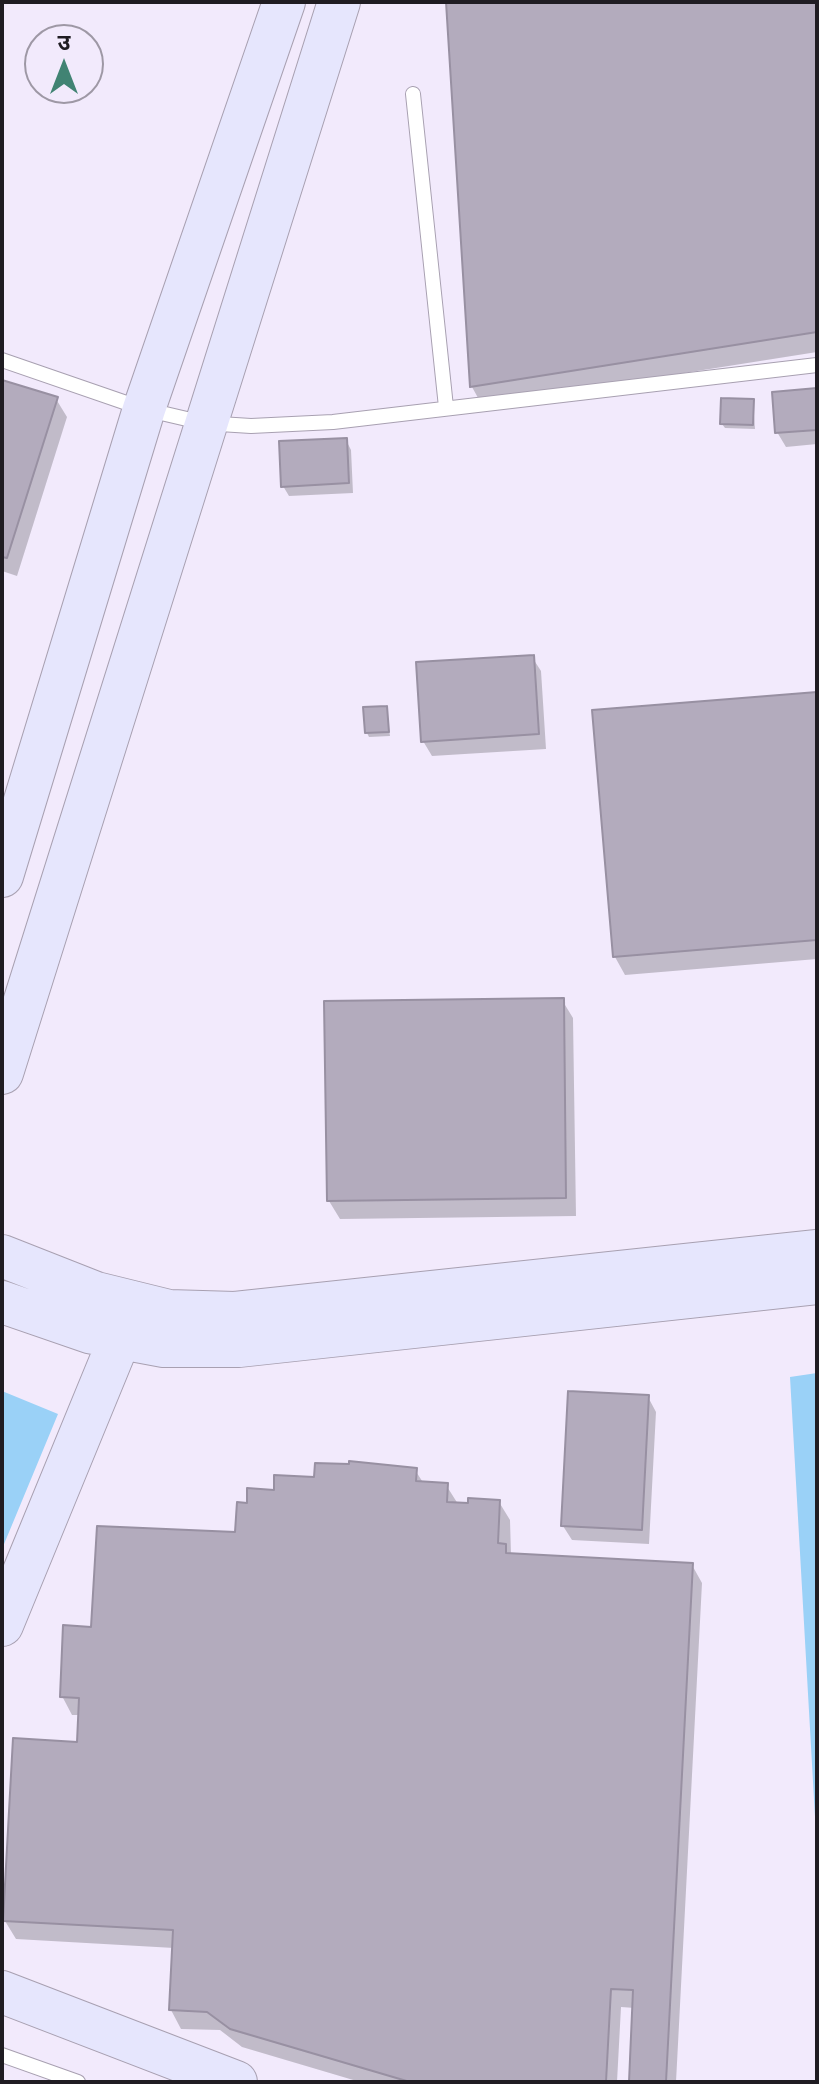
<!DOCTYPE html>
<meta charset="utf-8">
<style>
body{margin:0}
#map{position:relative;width:819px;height:2084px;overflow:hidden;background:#f2eafc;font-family:Raleway,"Noto Sans Devanagari",sans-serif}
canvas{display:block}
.frame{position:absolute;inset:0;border:4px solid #1f1c22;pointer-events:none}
.north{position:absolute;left:24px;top:24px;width:80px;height:80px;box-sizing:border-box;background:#f2eafc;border:2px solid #9e98a5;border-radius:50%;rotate:0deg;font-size:22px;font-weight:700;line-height:32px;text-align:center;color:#1f1c22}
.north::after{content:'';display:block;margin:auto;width:28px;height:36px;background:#418373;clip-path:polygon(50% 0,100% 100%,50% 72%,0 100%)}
</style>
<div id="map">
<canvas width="819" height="2084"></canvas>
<div class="frame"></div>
<div class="north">उ</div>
</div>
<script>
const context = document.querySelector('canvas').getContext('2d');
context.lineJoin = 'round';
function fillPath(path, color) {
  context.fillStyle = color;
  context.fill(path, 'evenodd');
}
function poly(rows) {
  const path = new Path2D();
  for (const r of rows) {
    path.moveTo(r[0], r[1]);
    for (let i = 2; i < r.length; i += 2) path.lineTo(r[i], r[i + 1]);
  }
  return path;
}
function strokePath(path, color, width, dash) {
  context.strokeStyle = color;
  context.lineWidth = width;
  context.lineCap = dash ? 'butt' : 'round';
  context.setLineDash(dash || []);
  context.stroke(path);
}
fillPath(poly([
 [817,1373,817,1852,790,1377],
 [2,1391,58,1414,2,1549]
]), '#9ad1f7');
fillPath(poly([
 [448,2,817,2,817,352,482,405,472,387],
 [2,382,56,399,67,417,17,576,2,571],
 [817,390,817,444,786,447,777,432],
 [753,401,755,429,725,428,722,424],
 [346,440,351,450,353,493,289,496,283,486],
 [532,657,541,671,546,749,432,756,423,741],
 [817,694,817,959,625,975,615,957],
 [386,708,390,736,369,737,367,733],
 [562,1000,573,1018,576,1216,340,1219,329,1201],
 [648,1397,656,1412,649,1544,572,1540,563,1526],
 [415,1470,424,1484,446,1485,458,1504,499,1502,510,1520,511,1555,692,1565,702,1583,676,2082,631,2082,635,2008,621,2007,617,2082,360,2082,242,2047,220,2030,181,2029,171,2010,174,1948,16,1939,5,1921,78,1744,80,1715,72,1715,62,1696,93,1629,237,1534,249,1505,316,1479]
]), '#0003');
const building = poly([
 [446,2,817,2,817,332,470,387,446,2],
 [2,380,58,397,7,558,2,557,2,380],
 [817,388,817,430,775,433,772,392,817,388],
 [721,398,754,399,753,425,720,424,721,398],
 [347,438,349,483,281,487,279,441,347,438],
 [534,655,539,734,421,742,416,662,534,655],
 [817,692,817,940,613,957,592,710,817,692],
 [387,706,389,732,365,733,363,707,387,706],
 [564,998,566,1198,327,1201,324,1001,564,998],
 [568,1391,649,1395,642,1530,561,1526,568,1391],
 [349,1461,417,1468,416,1481,448,1483,447,1502,468,1503,468,1498,500,1500,498,1543,506,1544,506,1553,693,1563,666,2082,629,2082,633,1990,611,1989,606,2082,410,2082,230,2029,207,2012,169,2010,173,1930,3,1921,13,1738,77,1742,79,1698,60,1697,63,1625,91,1627,97,1526,235,1532,237,1502,247,1503,247,1488,274,1490,274,1475,314,1477,315,1463,349,1464,349,1461]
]);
fillPath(building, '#b3abbd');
strokePath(building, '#9890a2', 2);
const lane = poly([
 [413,94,446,407],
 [2,360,144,409,204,423,251,426,333,422,817,365],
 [2,2055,78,2082]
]);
const secondary = poly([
 [2,876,144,409,284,2],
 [2,1073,339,2],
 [2,1256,96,1293,169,1311,235,1313,817,1251],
 [2,1302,89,1332,164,1346,239,1346,817,1283],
 [2,1625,120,1338],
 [2,1992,236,2082]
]);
strokePath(lane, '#a8a0b1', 16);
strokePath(secondary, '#a8a0b1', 44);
strokePath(lane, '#fff', 14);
strokePath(secondary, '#e6e6fd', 42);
</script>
